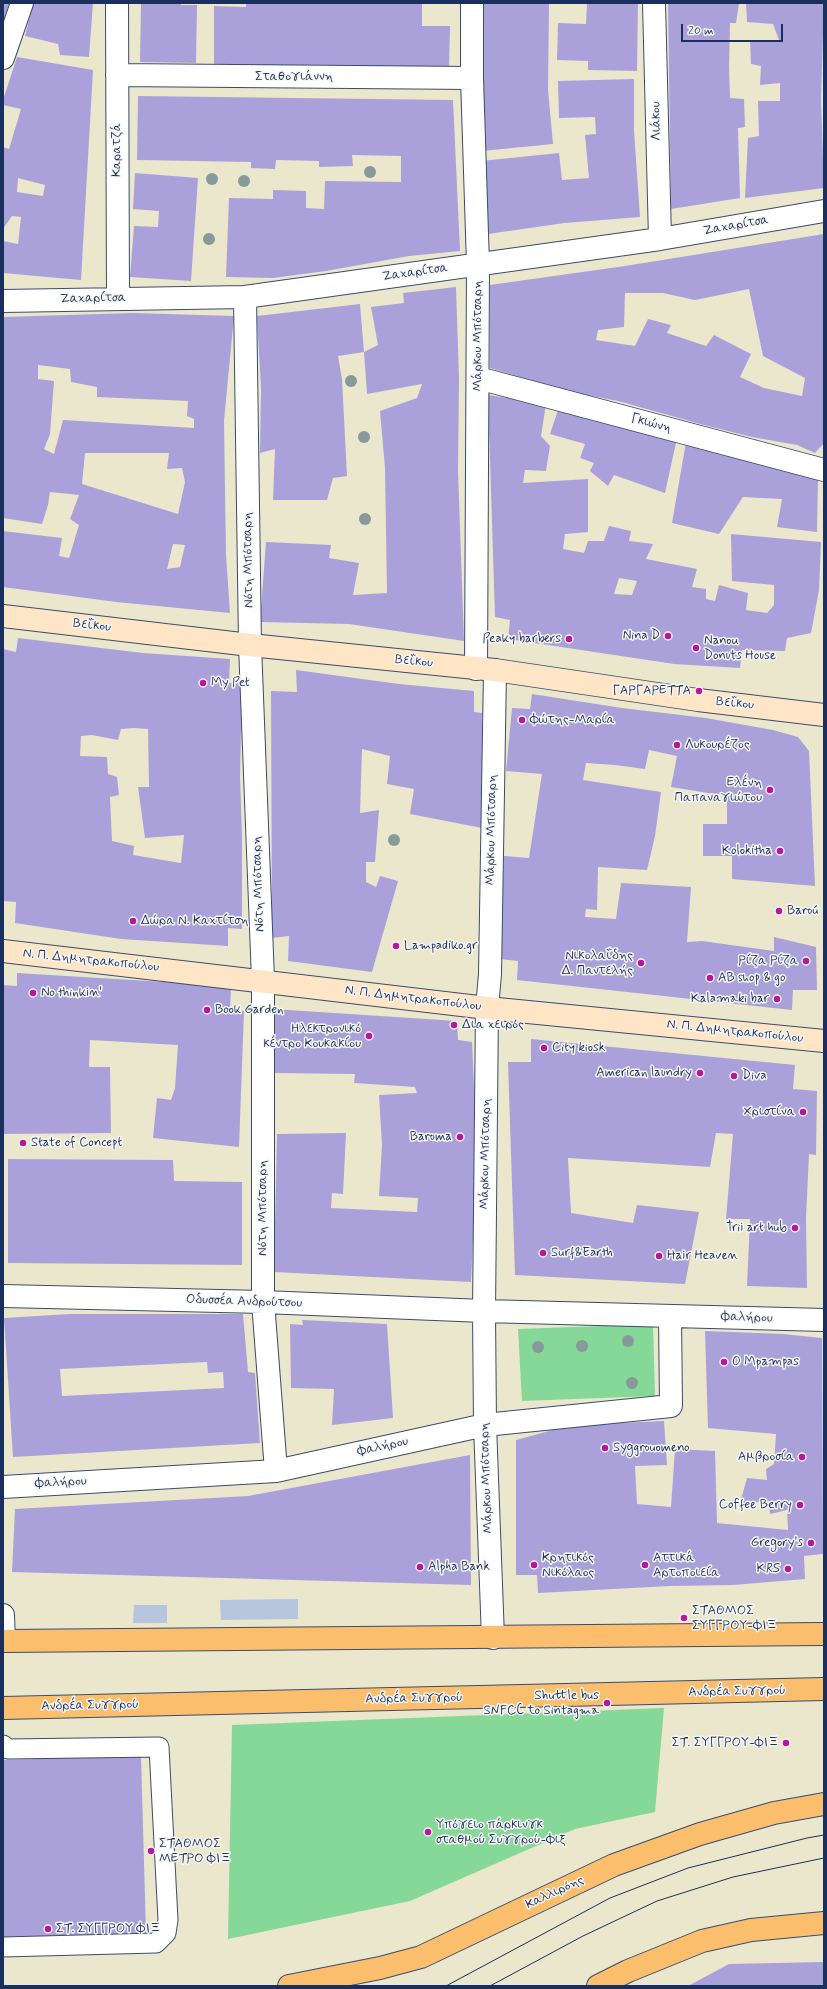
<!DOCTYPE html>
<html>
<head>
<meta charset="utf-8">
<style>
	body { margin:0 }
	#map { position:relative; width:827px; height:1989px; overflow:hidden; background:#ebe7cd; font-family:Mynerve,sans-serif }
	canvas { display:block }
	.frame { position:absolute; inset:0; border:4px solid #1b2f5e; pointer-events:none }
	.scale { position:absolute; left:681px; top:24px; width:102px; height:18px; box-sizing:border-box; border:2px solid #1b2f5e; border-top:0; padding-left:5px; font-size:12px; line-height:14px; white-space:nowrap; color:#1b2f5e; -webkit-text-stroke:3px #f6f6f2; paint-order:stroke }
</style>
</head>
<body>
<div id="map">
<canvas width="827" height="1989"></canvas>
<div class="frame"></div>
<div class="scale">20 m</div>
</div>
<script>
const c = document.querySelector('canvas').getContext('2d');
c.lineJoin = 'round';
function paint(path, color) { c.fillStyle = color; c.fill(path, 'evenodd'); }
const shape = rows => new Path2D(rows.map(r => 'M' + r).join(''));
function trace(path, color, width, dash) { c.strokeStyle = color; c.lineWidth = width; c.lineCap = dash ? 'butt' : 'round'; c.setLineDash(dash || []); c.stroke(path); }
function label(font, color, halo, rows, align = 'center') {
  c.font = font + ' Mynerve,sans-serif'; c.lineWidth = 3; c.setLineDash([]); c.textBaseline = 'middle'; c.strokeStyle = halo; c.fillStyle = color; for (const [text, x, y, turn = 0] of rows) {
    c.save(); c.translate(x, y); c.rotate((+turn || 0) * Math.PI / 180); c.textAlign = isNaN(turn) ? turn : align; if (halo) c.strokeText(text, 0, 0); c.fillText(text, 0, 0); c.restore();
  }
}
const industrial = shape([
	[298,1599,298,1619,221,1620,220,1600],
	[134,1605,167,1605,167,1623,133,1623]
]);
const green = shape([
	[653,1324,655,1396,522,1401,518,1329],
	[664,1708,655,1812,575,1829,410,1901,228,1939,232,1725]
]);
const building = shape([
	[3,3,11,3,3,25],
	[33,3,93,3,89,57,60,55,58,44,25,36],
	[141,3,181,3,181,5,197,5,196,63,140,62],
	[246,3,422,3,422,26,450,26,449,69,214,65,214,6,246,7],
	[483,3,549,3,548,90,553,144,482,151],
	[587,3,638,3,637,71,588,70,588,61,557,60,558,23,586,24],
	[668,3,739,4,736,23,730,23,729,67,730,98,744,99,745,127,738,128,740,198,671,209],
	[746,3,824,3,821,99,824,188,745,198,748,138,759,136,758,101,780,101,780,83,760,85,761,66,751,64,750,40,779,40,773,24,747,22],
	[17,57,93,70,81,280,3,273,3,241,18,244,21,217,12,216,3,229,3,147,9,149,21,109,3,105,3,100],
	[18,178,45,185,43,196,17,192],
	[634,79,634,131,640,217,565,223,488,234,481,161,559,153,562,180,589,178,585,135,596,134,595,117,559,118,558,81],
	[138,96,453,100,460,251,409,256,326,271,273,278,226,277,229,198,273,199,273,190,306,191,306,208,324,209,325,181,401,182,401,156,352,155,353,166,319,167,319,161,276,160,275,169,251,168,251,162,137,160],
	[135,173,198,178,191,281,130,277,134,226,158,227,159,211,133,209],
	[824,234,824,443,815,453,797,445,752,437,704,425,618,401,567,391,490,368,490,285,625,266],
	[749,289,763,356,805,378,802,396,764,388,740,377,751,354,714,335,706,346,667,333,671,325,648,319,635,346,596,340,598,330,624,327,625,293,663,293,695,300],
	[456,287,459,377,458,471,464,641,349,624,260,622,266,542,331,545,329,558,359,563,353,595,387,593,385,468,380,411,417,398,422,384,367,394,364,352,378,345,371,307,404,303,403,293],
	[360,304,364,352,338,356,342,379,347,476,333,478,327,500,273,500,275,449,260,453,261,388,257,316],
	[133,313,234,316,224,421,226,555,230,613,116,602,3,587,3,531,62,538,59,556,69,558,79,525,70,519,79,495,50,492,48,505,42,524,3,518,3,317],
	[38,365,70,369,71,382,97,387,97,397,188,401,187,416,194,419,194,428,63,420,54,454,44,449,50,434,54,381,38,379],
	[85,453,169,453,167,469,182,468,185,482,178,514,82,484],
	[173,544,185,545,180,567,167,569],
	[488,395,546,404,541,436,550,446,546,471,525,470,523,483,588,479,588,532,565,534,563,549,584,553,588,541,604,541,609,526,631,531,629,541,653,544,646,559,697,569,692,587,706,589,706,599,715,601,719,585,748,593,746,610,767,613,774,605,774,585,732,581,731,534,821,542,819,590,811,633,787,638,785,651,742,650,740,668,674,664,508,639,510,620,495,617],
	[619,578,637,581,632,595,614,594],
	[558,410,677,438,665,493,614,475,608,486,590,471,594,463,580,458,585,444,550,434],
	[686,442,818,477,817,532,777,527,782,499,743,497,719,534,672,523],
	[18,638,143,653,230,659,229,683,242,681,240,777,242,836,242,929,228,928,228,946,121,939,15,923,16,902,3,901,3,649,16,652],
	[134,728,148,729,149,787,138,787,145,838,184,835,181,863,133,855,134,846,112,841,110,797,119,795,117,777,108,774,107,757,80,756,81,736,92,735,118,740,121,729],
	[296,670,399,684,474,691,474,712,482,713,482,828,410,814,414,789,387,784,390,756,362,749,360,813,379,810,375,862,366,862,366,882,376,887,380,876,398,881,372,972,288,961,289,936,272,938,271,691,297,692],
	[532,694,622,708,706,718,773,730,798,737,809,751,815,886,732,879,732,856,703,856,703,824,727,824,727,796,671,787,677,756,649,750,645,769,615,765,586,763,583,780,661,792,655,836,647,870,598,867,597,910,586,909,585,917,616,919,621,883,691,887,687,942,702,941,774,951,774,937,816,947,817,990,793,990,792,1010,517,980,518,961,500,959,504,856,529,858,542,774,506,771,512,708,530,709],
	[17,973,231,986,230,1010,244,1011,239,1147,153,1138,157,1098,171,1100,175,1088,178,1045,90,1040,89,1067,110,1067,111,1133,3,1134,3,985,17,986],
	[273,1009,457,1021,458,1040,472,1042,477,1150,471,1282,274,1272,277,1134,346,1133,343,1194,332,1193,331,1208,417,1212,418,1198,379,1196,382,1145,379,1095,417,1093,415,1087,354,1083,355,1074,275,1073],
	[531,1039,795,1065,793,1089,817,1091,816,1155,809,1154,806,1219,807,1288,747,1286,750,1219,726,1219,733,1134,716,1133,710,1167,568,1158,571,1213,633,1223,637,1205,699,1212,685,1284,515,1275,508,1062,531,1062],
	[8,1159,173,1160,174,1181,242,1182,242,1265,8,1263],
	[70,1314,243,1314,248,1372,255,1373,260,1443,13,1457,4,1318],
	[207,1362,208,1373,223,1372,224,1388,62,1396,60,1369],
	[302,1320,387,1324,393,1418,332,1425,334,1389,291,1388,290,1324,303,1325],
	[705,1331,783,1334,822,1338,823,1554,804,1556,805,1579,733,1585,670,1586,538,1593,537,1575,516,1575,516,1440,571,1425,664,1421,667,1465,635,1466,637,1504,671,1507,675,1449,715,1451,717,1523,788,1530,787,1510,770,1514,769,1501,740,1503,747,1478,767,1480,766,1469,774,1464,776,1434,708,1428],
	[470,1455,471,1585,12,1572,15,1509,248,1496],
	[141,1756,146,1933,3,1937,3,1760],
	[824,1962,824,1986,688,1986,729,1964]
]);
const lane = shape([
	[3,1745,8,1749,159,1747,168,1920,166,1933,156,1943,3,1947]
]);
const street = shape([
	[117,3,118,298],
	[472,3,472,78,478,265,476,669],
	[654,3,660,239],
	[3,58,22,3],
	[117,75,472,78],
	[245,297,250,645,263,980,263,1302,276,1471],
	[3,301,245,297,660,239,824,211],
	[478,378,824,470],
	[3,1296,263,1302,484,1311,824,1320],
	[3,1487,276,1471,485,1425,671,1406,670,1316],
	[3,1615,4,1641],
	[493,1638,485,1425,484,1311,487,1008,490,974,495,670]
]);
const secondary = shape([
	[3,616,250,645,495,670,698,700,824,715],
	[3,951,487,1008,824,1041]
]);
const primary = shape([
	[289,1986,380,1968,421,1957,614,1865,700,1834,774,1813,824,1804],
	[598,1986,628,1971,702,1941,751,1930,824,1923]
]);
const highway = shape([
	[3,1641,824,1634],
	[3,1708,824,1689]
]);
const tram = shape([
	[446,1986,610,1898,688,1868,807,1838,824,1835],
	[490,1986,583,1936,657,1901,733,1877,824,1858]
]);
const trees = [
	[370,172],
	[212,179],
	[244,181],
	[209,239],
	[351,381],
	[364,437],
	[365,519],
	[394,840],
	[628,1341],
	[582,1346],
	[538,1347],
	[632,1383]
];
const markers = [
	[668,636,4,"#b5179e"],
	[569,639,4,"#b5179e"],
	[696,648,4,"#b5179e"],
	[203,683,4,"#b5179e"],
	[699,691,4,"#b5179e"],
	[522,720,4,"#b5179e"],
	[677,745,4,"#b5179e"],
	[770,790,4,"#b5179e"],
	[780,851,4,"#b5179e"],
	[779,911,4,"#b5179e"],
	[133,921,4,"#b5179e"],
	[396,946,4,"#b5179e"],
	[806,961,4,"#b5179e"],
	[641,963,4,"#b5179e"],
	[710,978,4,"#b5179e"],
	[33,993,4,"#b5179e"],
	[777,999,4,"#b5179e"],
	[207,1010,4,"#b5179e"],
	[454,1025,4,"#b5179e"],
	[369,1036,4,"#b5179e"],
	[544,1048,4,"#b5179e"],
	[700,1073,4,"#b5179e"],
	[734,1076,4,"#b5179e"],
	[803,1112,4,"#b5179e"],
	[460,1137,4,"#b5179e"],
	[23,1143,4,"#b5179e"],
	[795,1228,4,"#b5179e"],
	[543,1253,4,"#b5179e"],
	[659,1256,4,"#b5179e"],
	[724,1362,4,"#b5179e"],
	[605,1448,4,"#b5179e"],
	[802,1457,4,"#b5179e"],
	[800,1505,4,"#b5179e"],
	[811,1543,4,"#b5179e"],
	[534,1565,4,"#b5179e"],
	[645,1565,4,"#b5179e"],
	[420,1567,4,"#b5179e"],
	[788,1569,4,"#b5179e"],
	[684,1618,4,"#b5179e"],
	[607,1703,4,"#b5179e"],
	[786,1743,4,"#b5179e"],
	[428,1832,4,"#b5179e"],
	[151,1851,4,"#b5179e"],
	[48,1929,4,"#b5179e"]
];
const streetNames = [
	["Σταθογιάννη",294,77],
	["Λιάκου",657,121,-91],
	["Καρατζά",117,150,-90],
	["Ζαχαρίτσα",736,226,-10],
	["Ζαχαρίτσα",415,273,-8],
	["Ζαχαρίτσα",93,299,-1],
	["Μάρκου Μπότσαρη",478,336,-90],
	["Γκιώνη",651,424,15],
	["Νότη Μπότσαρη",249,560,-91],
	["Βεΐκου",92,626,7],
	["Βεΐκου",414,662,6],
	["Βεΐκου",735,704,6],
	["Μάρκου Μπότσαρη",492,830,-89],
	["Νότη Μπότσαρη",259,884,-92],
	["Ν. Π. Δημητρακοπούλου",91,961,6],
	["Ν. Π. Δημητρακοπούλου",413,999,7],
	["Ν. Π. Δημητρακοπούλου",735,1032,6],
	["Μάρκου Μπότσαρη",486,1154,-89],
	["Νότη Μπότσαρη",263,1208,-90],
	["Οδυσσέα Ανδρούτσου",244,1302,2],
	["Φαλήρου",747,1318,2],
	["Φαλήρου",383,1447,-12],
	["Μάρκου Μπότσαρη",487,1478,-92],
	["Φαλήρου",61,1483,-3],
	["Ανδρέα Συγγρού",737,1692,-1],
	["Ανδρέα Συγγρού",414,1699,-1],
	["Ανδρέα Συγγρού",90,1706,-1],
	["Καλλιρόης",555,1893,-25]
];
const poiNames = [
	["Nina D",660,636,"right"],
	["Peaky barbers",561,639,"right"],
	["Nanou",704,641],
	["Donuts House",704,656],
	["My Pet",211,683],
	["ΓΑΡΓΑΡΕΤΤΑ",691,691,"right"],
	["Φώτης-Μαρία",530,720],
	["Λυκουρέζος",685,745],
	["Ελένη",762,783,"right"],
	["Παπαναγιώτου",762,798,"right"],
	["Kolokitha",772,851,"right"],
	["Baroú",787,911],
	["Δώρα Ν. Καχτίτση",141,921],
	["Lampadiko.gr",404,946],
	["Νικολαΐδης",633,956,"right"],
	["Δ. Παντελής",633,971,"right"],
	["Ρίζα Ρίζα",798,961,"right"],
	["AB shop & go",718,978],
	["No thinkin'",41,993],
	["Kalamaki bar",769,999,"right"],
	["Book Garden",215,1010],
	["Δια χειρός",462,1025],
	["Ηλεκτρονικό",361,1029,"right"],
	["κέντρο Κουκακίου",361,1044,"right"],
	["City kiosk",552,1048],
	["American laundry",692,1073,"right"],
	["Diva",742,1076],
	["Χριστίνα",795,1112,"right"],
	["Baroma",452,1137,"right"],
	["State of Concept",31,1143],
	["Trii art hub",787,1228,"right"],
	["Surf&Earth",551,1253],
	["Hair Heaven",667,1256],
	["O Mpampas",732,1362],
	["Syggrouomeno",613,1448],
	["Αμβροσία",794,1457,"right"],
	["Coffee Berry",792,1505,"right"],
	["Gregory's",803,1543,"right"],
	["Κρητικός",542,1558],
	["Νικόλαος",542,1573],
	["Αττικά",653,1558],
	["Αρτοποιεία",653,1573],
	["Alpha Bank",428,1567],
	["KRS",780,1569,"right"],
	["ΣΤΑΘΜΟΣ",692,1611],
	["ΣΥΓΓΡΟΥ-ΦΙΞ",692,1626],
	["Shuttle bus",599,1696,"right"],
	["SNFCC to Sintagma",599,1711,"right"],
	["ΣΤ. ΣΥΓΓΡΟΥ-ΦΙΞ",778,1743,"right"],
	["Υπόγειο πάρκινγκ",436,1825],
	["σταθμού Συγγρού-Φιξ",436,1840],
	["ΣΤΑΘΜΟΣ",159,1844],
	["ΜΕΤΡΟ ΦΙΞ",159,1859],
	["ΣΤ. ΣΥΓΓΡΟΥ ΦΙΞ",56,1929]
];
paint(industrial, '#b7c5de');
paint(green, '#86d899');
paint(building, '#aaa1db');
trace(lane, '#3a4b6f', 21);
trace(street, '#3a4b6f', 24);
trace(secondary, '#3a4b6f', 24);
trace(primary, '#3a4b6f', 24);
trace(highway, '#3a4b6f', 24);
trace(lane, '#fff', 19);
trace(street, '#fff', 22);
trace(secondary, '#fde5c5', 22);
trace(primary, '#fabe6d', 22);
trace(highway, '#fabe6d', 22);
trace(tram, '#1b2f5e', 1);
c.fillStyle = '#879998';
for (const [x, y] of trees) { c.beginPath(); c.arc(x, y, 6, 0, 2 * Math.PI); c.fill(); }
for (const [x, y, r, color] of markers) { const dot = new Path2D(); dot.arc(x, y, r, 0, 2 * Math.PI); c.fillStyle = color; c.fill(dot); trace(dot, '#f6f6f2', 1.5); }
label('13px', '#1b2f5e', '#f6f6f2', streetNames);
label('13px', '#1b2f5e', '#f6f6f2', poiNames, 'left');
</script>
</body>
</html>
